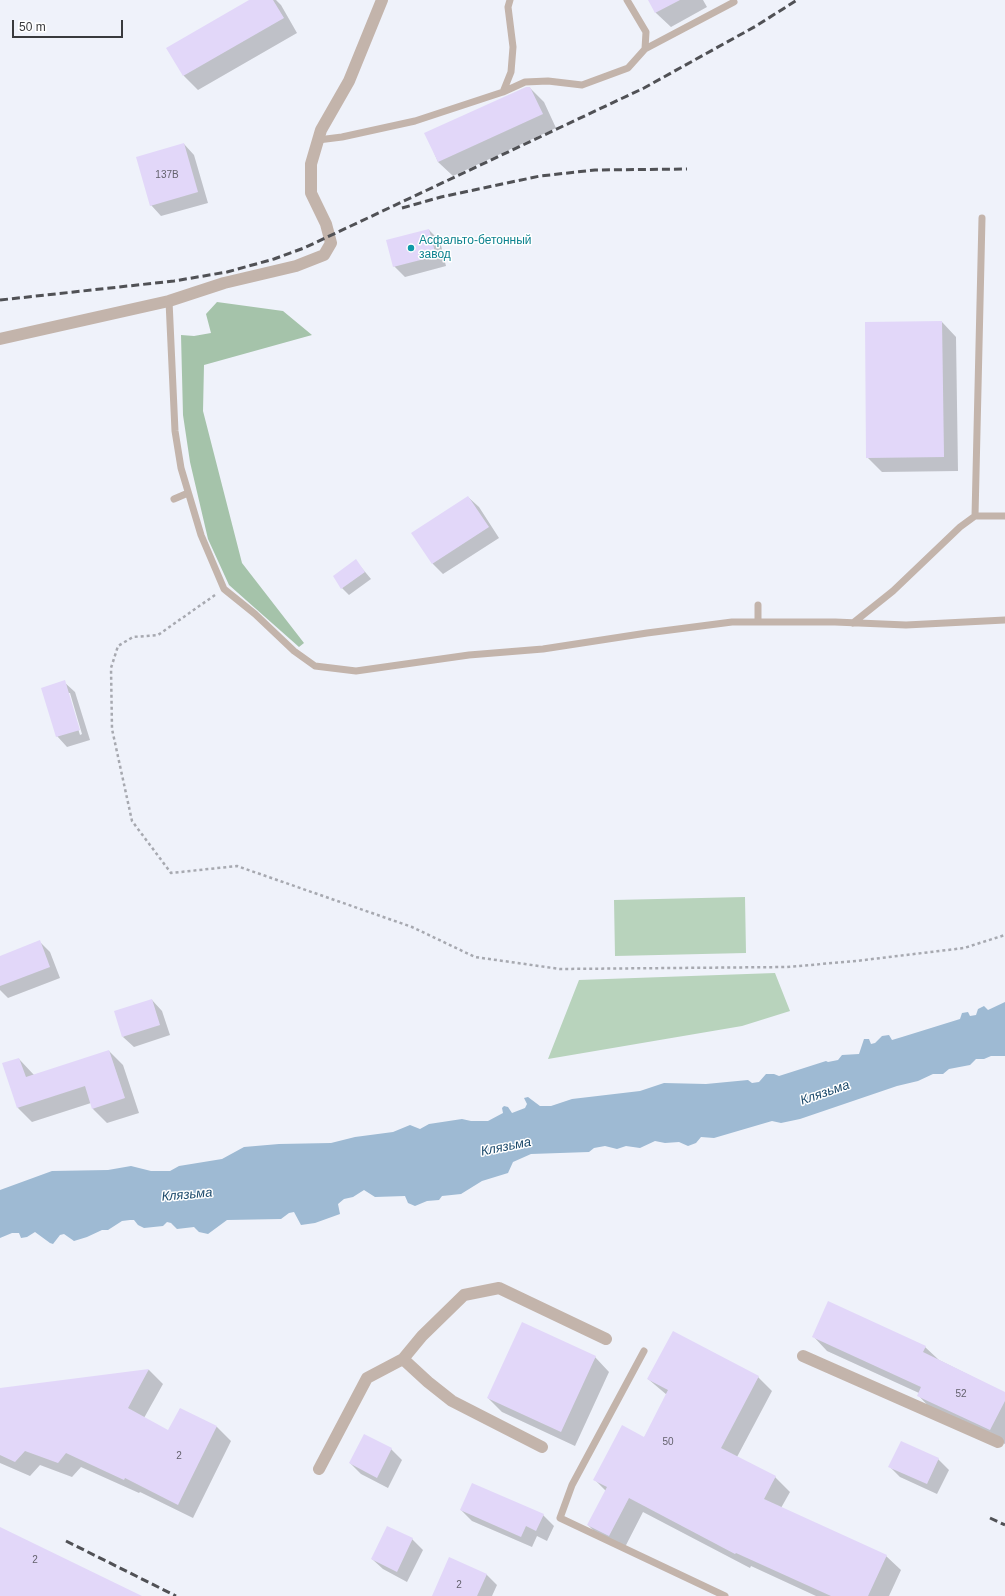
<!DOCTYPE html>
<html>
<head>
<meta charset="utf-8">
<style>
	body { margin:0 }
	#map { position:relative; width:1005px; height:1596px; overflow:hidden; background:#eff2fa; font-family:Helvetica,sans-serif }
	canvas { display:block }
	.scale { position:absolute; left:12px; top:20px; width:111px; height:18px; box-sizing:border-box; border:2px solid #393a3d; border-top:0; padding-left:5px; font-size:12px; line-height:14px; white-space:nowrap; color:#393a3d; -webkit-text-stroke:3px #fff; paint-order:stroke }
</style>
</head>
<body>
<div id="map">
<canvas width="1005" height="1596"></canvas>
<div class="scale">50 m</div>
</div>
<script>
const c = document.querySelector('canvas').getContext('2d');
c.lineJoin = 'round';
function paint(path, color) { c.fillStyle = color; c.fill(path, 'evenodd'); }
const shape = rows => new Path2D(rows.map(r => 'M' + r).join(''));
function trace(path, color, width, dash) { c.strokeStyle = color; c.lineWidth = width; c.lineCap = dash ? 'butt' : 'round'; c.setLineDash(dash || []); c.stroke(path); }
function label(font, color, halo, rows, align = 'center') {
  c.font = font + ' Helvetica,sans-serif'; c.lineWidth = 3; c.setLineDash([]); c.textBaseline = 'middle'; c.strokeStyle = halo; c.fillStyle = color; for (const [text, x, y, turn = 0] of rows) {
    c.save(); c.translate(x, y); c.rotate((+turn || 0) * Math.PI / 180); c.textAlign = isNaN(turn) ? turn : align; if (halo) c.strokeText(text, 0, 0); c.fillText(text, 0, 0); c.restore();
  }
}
const green = shape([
	[745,897,746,953,615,956,614,900],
	[775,973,790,1011,742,1026,548,1059,579,980]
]);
const forest = shape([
	[217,302,283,311,312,335,204,365,203,411,242,563,304,643,299,647,229,585,208,539,190,462,183,415,181,335,194,336,211,333,206,314]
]);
const water = shape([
	[1005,1002,1005,1056,991,1056,984,1059,976,1059,970,1065,949,1069,943,1074,933,1074,918,1081,897,1086,800,1119,781,1123,772,1121,714,1138,701,1137,696,1143,688,1146,679,1142,665,1143,655,1141,640,1148,626,1146,617,1149,605,1146,594,1148,589,1152,531,1154,513,1162,508,1173,482,1181,461,1194,442,1196,439,1200,427,1201,415,1206,408,1203,405,1196,375,1197,364,1190,353,1197,344,1199,338,1204,340,1214,315,1223,301,1225,294,1212,289,1213,281,1219,227,1220,208,1234,199,1232,194,1227,177,1229,171,1223,167,1222,163,1226,144,1228,138,1225,134,1220,130,1220,122,1221,108,1230,102,1230,87,1237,74,1241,64,1234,60,1235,53,1244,50,1243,35,1232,27,1237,21,1238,19,1233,12,1233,0,1238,0,1190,52,1171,108,1170,131,1166,151,1171,170,1171,179,1166,222,1159,244,1147,279,1144,331,1143,355,1137,393,1132,410,1125,420,1129,429,1124,462,1119,471,1121,488,1121,503,1113,502,1108,504,1106,508,1107,512,1113,525,1108,527,1104,524,1098,528,1097,540,1106,551,1106,572,1099,640,1091,664,1083,706,1084,748,1080,752,1083,759,1082,766,1074,774,1074,779,1076,826,1061,828,1062,838,1060,842,1055,859,1054,864,1039,869,1039,871,1044,875,1043,882,1036,889,1035,892,1040,902,1037,960,1019,962,1013,968,1012,970,1016,976,1015,978,1009,984,1006,988,1010]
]);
const shadow = shape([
	[251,0,276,0,281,5,297,33,198,90,184,76,168,48],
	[649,0,703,0,707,7,671,27,656,13],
	[530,88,544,102,556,128,453,176,438,162,426,134],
	[184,144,194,155,208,203,161,216,151,205],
	[429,230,440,241,446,266,405,277,394,266],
	[942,322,956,337,958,471,882,472,867,457],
	[468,497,479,507,499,538,443,574,433,564,413,533],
	[356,561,371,579,349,595,342,588],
	[64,682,75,692,90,740,67,747,57,736],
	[67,693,70,693,82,734,80,735],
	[39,941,50,952,60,978,8,998,0,990,0,957],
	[152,1000,162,1011,170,1035,134,1047,123,1037],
	[109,1051,123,1065,139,1113,107,1123,93,1109,91,1103,32,1122,18,1108,19,1059,34,1075],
	[813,1336,925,1347,939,1360,1005,1393,1005,1444,932,1410,918,1395,919,1393,827,1351],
	[595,1357,609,1372,575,1446,502,1412,488,1398],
	[149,1370,163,1384,144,1418,169,1432,180,1409,217,1427,231,1441,193,1518,140,1492,139,1493,81,1467,72,1477,40,1465,30,1476,0,1463,0,1389],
	[758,1377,772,1391,737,1457,775,1477,790,1492,781,1508,886,1556,901,1570,889,1596,816,1596,751,1566,750,1568,643,1512,624,1549,602,1539,588,1525,606,1491,594,1479,644,1438,667,1395,648,1379],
	[391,1449,402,1460,388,1488,361,1474,350,1463],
	[938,1459,949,1470,937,1494,900,1477,890,1467],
	[461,1510,543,1515,554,1526,547,1541,537,1536,532,1547,472,1521],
	[412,1539,423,1550,407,1582,383,1569,372,1559],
	[486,1574,497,1585,492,1596,434,1596]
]);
const building = shape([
	[249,0,273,0,284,18,183,76,166,48],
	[648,0,680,0,655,13],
	[526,87,530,87,543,114,438,162,424,133],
	[184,143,198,192,150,206,136,157],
	[429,229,436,256,393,267,386,240],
	[942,321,944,457,866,458,865,322],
	[468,496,489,527,432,564,411,533],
	[356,559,365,572,341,589,333,576],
	[65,680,80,730,56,737,41,688],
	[40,940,50,967,0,986,0,956],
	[152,999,160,1025,122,1037,114,1011],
	[109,1050,125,1098,92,1109,85,1086,17,1108,2,1063,19,1058,26,1077],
	[828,1301,926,1346,923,1352,1005,1392,1005,1401,990,1430,917,1396,921,1387,812,1337],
	[522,1322,596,1356,561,1432,487,1398],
	[673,1331,759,1376,721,1448,776,1476,764,1499,887,1555,868,1596,831,1596,736,1553,735,1554,629,1498,609,1536,587,1525,607,1487,593,1480,622,1425,644,1437,668,1390,647,1379],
	[149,1369,128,1408,168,1430,180,1408,217,1426,178,1505,125,1478,124,1480,66,1453,58,1463,25,1451,15,1462,0,1455,0,1388],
	[364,1434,392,1448,377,1478,349,1463],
	[901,1441,939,1458,927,1484,888,1467],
	[472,1483,544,1514,536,1531,526,1526,521,1537,460,1510],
	[387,1526,413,1538,397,1572,371,1559],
	[0,1527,142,1596,0,1596],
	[449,1557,487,1574,477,1596,432,1596]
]);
const path = shape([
	[215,595,158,635,133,637,118,646,111,668,112,729,132,821,171,873,237,866,412,927,475,957,560,969,787,967,856,961,964,948,1005,935]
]);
const service = shape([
	[645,49,734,2],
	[503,92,525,82,548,81,582,85,628,68,645,49,646,32,627,0],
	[318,140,342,137,415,121,503,92,511,72,513,47,508,7,510,0],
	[169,301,175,431,181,468,201,535,224,589,255,614,294,651,315,666,356,671,469,655,543,649,647,633,732,622,835,622,906,625,1005,620],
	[174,499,188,493],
	[975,516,982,218],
	[758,622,758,605],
	[853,623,893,591,960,527,975,516,1005,516],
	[644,1351,572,1485,560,1518,725,1596]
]);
const minor = shape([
	[0,339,169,301,224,283,296,266,324,255,331,243,326,224,311,193,311,164,321,130,349,81,382,0],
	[803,1356,998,1442],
	[403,1359,428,1382,452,1401,542,1447],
	[319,1469,367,1378,403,1359,422,1336,464,1295,499,1288,606,1339]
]);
const rail = shape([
	[402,208,441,197,540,176,595,170,687,169],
	[0,300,174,281,227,272,274,259,304,248,644,88,756,26,797,0],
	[990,1518,1005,1525],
	[66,1541,176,1596]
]);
const markers = [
	[411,248,4,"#0f9aa8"]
];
const numberNames = [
	["137В",167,175],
	["52",961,1394],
	["50",668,1442],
	["2",179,1456],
	["2",35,1560],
	["2",459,1585]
];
const cultureNames = [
	["Асфальто-бетонный",419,241],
	["завод",419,255]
];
const waterNames = [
	["Клязьма",825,1093,-19],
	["Клязьма",506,1147,-11],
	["Клязьма",187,1195,-5]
];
paint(green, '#b8d3bc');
paint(forest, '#a5c3aa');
paint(water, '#9ebad3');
paint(shadow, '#0003');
paint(building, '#e2d7f9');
trace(path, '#a7a9b0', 2.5, [3, 3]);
trace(service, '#c3b4ab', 7);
trace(minor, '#c3b4ab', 12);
trace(rail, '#505155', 3, [8, 4]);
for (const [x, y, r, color] of markers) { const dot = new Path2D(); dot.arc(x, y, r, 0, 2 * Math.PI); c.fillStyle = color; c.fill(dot); trace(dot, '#fff', 1.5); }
label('10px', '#63616c', null, numberNames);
label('12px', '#0d838f', '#fff', cultureNames, 'left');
label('italic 13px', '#1b496b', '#fff', waterNames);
</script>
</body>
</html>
